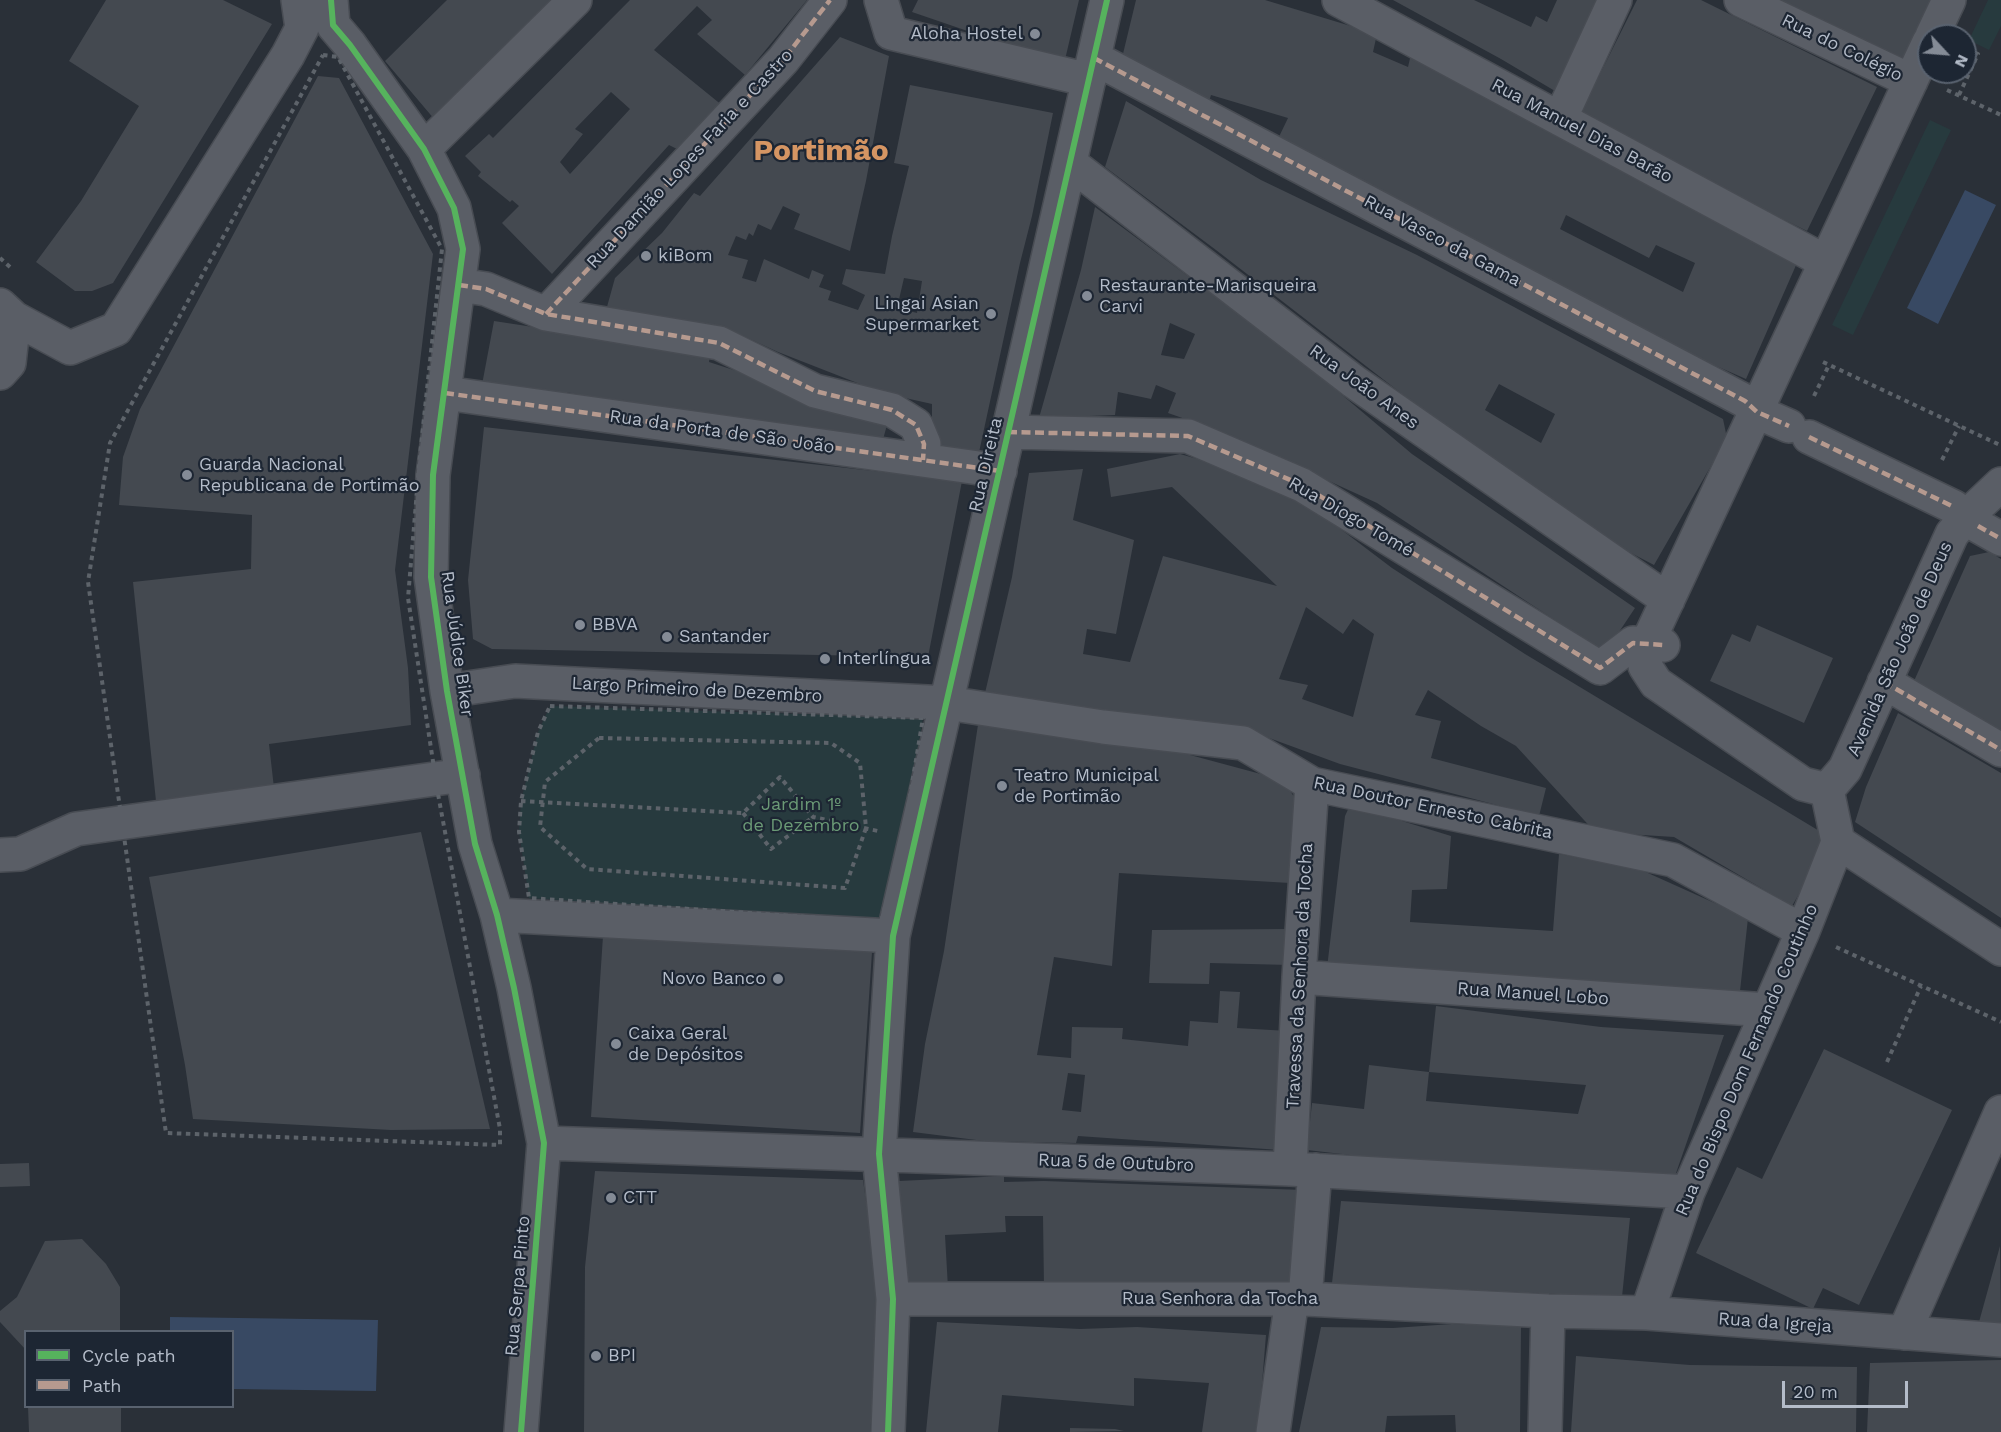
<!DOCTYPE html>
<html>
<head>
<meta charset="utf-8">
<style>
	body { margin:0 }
	#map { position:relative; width:2001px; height:1432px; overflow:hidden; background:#2a3038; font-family:"Work Sans",sans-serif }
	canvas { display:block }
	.legend { position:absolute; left:24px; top:1330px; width:210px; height:78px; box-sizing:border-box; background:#1d2633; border:2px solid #59626f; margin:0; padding:8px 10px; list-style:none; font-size:18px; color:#b4bcc9 }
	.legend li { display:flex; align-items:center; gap:12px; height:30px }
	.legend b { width:30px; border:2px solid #59626f }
	.north { position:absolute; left:1917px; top:24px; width:60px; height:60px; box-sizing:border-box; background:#1d2633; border:2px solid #59626f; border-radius:50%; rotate:116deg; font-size:16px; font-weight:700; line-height:24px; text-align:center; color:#b4bcc9 }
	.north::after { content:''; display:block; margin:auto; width:21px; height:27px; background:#848b96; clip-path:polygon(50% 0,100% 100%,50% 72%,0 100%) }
	.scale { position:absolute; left:1782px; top:1381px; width:126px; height:27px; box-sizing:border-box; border:3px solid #b4bcc9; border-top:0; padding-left:8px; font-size:18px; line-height:21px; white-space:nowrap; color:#b4bcc9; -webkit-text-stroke:4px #1d2633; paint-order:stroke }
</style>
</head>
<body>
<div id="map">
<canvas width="2001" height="1432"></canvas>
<ul class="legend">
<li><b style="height:8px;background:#56b35d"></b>Cycle path</li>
<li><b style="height:8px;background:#b69a8f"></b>Path</li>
</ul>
<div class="north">N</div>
<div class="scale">20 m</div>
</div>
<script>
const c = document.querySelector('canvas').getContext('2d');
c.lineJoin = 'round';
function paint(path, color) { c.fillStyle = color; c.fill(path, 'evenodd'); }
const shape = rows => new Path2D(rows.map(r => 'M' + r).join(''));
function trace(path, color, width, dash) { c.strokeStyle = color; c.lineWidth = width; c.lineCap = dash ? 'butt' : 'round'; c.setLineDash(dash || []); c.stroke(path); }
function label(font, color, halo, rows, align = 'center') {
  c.font = font + ' "Work Sans",sans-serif'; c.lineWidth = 4.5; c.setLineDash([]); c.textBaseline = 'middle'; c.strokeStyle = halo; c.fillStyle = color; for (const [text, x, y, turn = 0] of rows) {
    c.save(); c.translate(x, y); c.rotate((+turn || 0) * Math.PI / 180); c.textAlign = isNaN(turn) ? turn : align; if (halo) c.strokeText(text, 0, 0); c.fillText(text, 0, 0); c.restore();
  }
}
const green = shape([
	[1988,0,2001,0,2001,26,1989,50,1969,40],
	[1930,120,1951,130,1853,335,1832,325],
	[550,706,923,718,903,838,881,922,529,898,519,832,521,801,538,732]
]);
const water = shape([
	[1965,190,1996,205,1938,324,1907,308],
	[170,1317,378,1320,376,1391,233,1389,232,1332,170,1331]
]);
const building = shape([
	[106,0,223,0,272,24,113,283,92,291,75,291,36,262,81,201,139,106,69,61],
	[447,0,556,0,435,120,385,61],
	[630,0,807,0,745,75,697,34,712,20,697,6,654,50,723,106,679,150,669,145,552,274,502,223,519,206,512,200,510,202,478,176,481,172,465,156,489,134,493,138],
	[611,92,630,109,570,174,560,162,583,134,575,129],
	[918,0,1079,0,1064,64,912,12],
	[1136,0,1265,0,1377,34,1373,52,1408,67,1411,54,1797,263,1746,379,1659,341,1276,143,1288,118,1211,95,1207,108,1121,62],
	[1566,215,1649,258,1656,245,1695,263,1683,292,1560,229],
	[1393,0,1474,0,1531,27,1536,16,1547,22,1557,0,1606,0,1560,94,1501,59],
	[1637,0,1701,0,1877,87,1807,231,1578,118],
	[1765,0,1938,0,1903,67],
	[840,37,889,56,866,181,850,251,794,229,800,214,783,206,771,230,758,224,753,236,749,233,746,240,736,236,728,255,748,260,742,278,756,282,764,259,809,279,812,270,824,275,819,287,831,291,828,300,858,310,865,295,842,284,846,269,885,274,892,236,909,166,894,163,910,85,1053,113,1032,216,1020,263,978,457,932,451,932,404,883,393,778,352,737,333,716,328,605,314,615,278,662,233,694,193,700,196],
	[904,278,922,281,917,313,897,308],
	[318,76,339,78,433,254,395,570,408,668,411,725,269,744,274,788,156,801,133,582,251,569,252,515,119,505,123,457,140,409],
	[1126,101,1261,180,1417,255,1723,419,1727,438,1654,565,1581,527,1468,445,1216,250,1105,167],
	[1499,384,1555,414,1541,443,1485,410],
	[1095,207,1302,361,1412,454,1635,608,1605,653,1377,503,1217,430,1168,413,1176,393,1156,385,1151,399,1118,392,1115,415,1039,418,1081,270],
	[1170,323,1195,334,1184,359,1161,355],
	[494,321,710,354,709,362,783,386,887,425,882,443,641,406,566,392,565,400,481,390],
	[484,427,962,481,928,657,492,649,473,639,468,580],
	[1180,454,1251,474,1326,518,1392,568,1525,654,1831,838,1792,906,1674,837,1595,832,1516,746,1481,726,1428,690,1415,715,1441,721,1431,758,1546,788,1539,816,1340,764,1250,731,1071,710,985,693,1012,577,1029,473,1083,469,1073,520,1134,540,1116,634,1087,629,1083,654,1130,662,1163,556,1277,586,1172,487,1111,497,1107,469],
	[1306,607,1343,634,1353,619,1374,634,1353,717,1302,699,1308,685,1279,679],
	[1989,552,2001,559,2001,731,1914,681,1970,556],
	[1757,625,1833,658,1804,723,1710,681,1732,634,1750,642],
	[1898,713,2001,773,2001,918,1855,822,1866,787],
	[979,718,1127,738,1283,780,1298,803,1290,883,1119,873,1112,966,1054,957,1037,1055,1071,1058,1072,1027,1123,1028,1122,1039,1188,1046,1190,1021,1218,1023,1220,991,1240,992,1237,1028,1288,1031,1280,1150,1078,1136,1076,1143,984,1141,913,1132,925,1044,944,951],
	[1068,1073,1085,1075,1081,1112,1062,1110],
	[1350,805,1451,836,1447,889,1412,890,1410,922,1553,931,1559,854,1639,869,1748,918,1740,991,1632,988,1327,968,1345,816],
	[421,832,490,1129,391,1130,193,1119,185,1065,149,877],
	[1290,929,1290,965,1210,963,1209,984,1149,983,1152,930],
	[603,936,872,952,860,1133,591,1117],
	[1436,1006,1601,1027,1724,1035,1675,1176,1420,1163,1307,1150,1312,1103,1364,1109,1369,1065,1429,1072,1426,1101,1578,1114,1586,1085,1429,1072],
	[1824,1049,1952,1110,1859,1305,1823,1288,1813,1309,1696,1253,1737,1167,1762,1179],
	[29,1163,30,1186,0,1187,0,1164],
	[595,1171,863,1180,882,1314,870,1432,584,1432,585,1267],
	[1004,1176,1004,1182,1044,1181,1304,1190,1300,1291,1044,1288,1043,1216,1005,1216,1006,1232,945,1235,948,1288,904,1289,899,1181],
	[1341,1201,1630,1218,1622,1297,1332,1283],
	[82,1239,106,1264,120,1287,120,1332,26,1332,26,1350,0,1322,0,1311,17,1297,45,1241],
	[2000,1246,2001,1325,1979,1322],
	[937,1322,1080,1329,1137,1327,1266,1335,1258,1432,1202,1432,1209,1383,1134,1378,1134,1406,1002,1395,998,1432,926,1432],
	[1452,1324,1521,1326,1520,1432,1456,1432,1455,1415,1387,1416,1385,1432,1299,1432,1321,1327,1393,1328],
	[1576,1356,1690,1365,1857,1367,1856,1432,1571,1432],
	[2001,1360,2001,1432,1867,1432,1870,1363],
	[28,1407,121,1407,121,1432,29,1432],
	[1070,1428,1115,1429,1124,1431,1070,1432]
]);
const path = shape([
	[323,55,338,57,442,249,420,455,408,598,438,794,500,1129,500,1145,166,1133,88,582,110,443,323,55],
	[1947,90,2001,115],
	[1959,95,1978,54,1968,50],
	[0,258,11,268],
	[1823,362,2000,445],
	[1814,396,1829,365],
	[1942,460,1959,426],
	[550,706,923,718,903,838,881,922,529,898,519,832,521,801,538,732,550,706],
	[599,738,831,743,860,763,866,828,845,888,587,869,540,827,545,782,599,738],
	[521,801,743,813,780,777,813,817,878,831],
	[743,813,771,849,813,817],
	[1836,947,2001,1022],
	[1887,1062,1921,986]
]);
const minor = shape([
	[331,0,333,25,350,45,424,149,454,208,463,249,433,475,431,577,447,691,475,844,497,915,514,988,544,1143,521,1432],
	[881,0,891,33,1089,80],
	[1339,0,1826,262],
	[1741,0,1911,81],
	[1932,36,1949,0],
	[1094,58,1745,401,1757,412,1789,426],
	[1560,119,1615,0],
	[424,149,575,0],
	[1070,163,1353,381,1668,600],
	[459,285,486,289,546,314,719,343,815,391,892,410,916,425,924,444,923,460],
	[0,305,14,318,70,348,116,329,288,55,302,28,298,0],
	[546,314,783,60,830,0],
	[0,373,9,363,14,318],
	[445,393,1000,471],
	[1008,432,1188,436,1302,485,1600,668,1633,643,1663,645],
	[1809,437,1954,507],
	[1978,526,2001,539],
	[1884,682,2001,750],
	[447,691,515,681,947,703,1103,727,1243,743,1312,784,1673,860,1803,931],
	[1827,790,1803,784,1656,683,1645,666,1647,644,1929,42],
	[1827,790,1845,769,1952,534,1966,517,2001,484],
	[1827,790,1838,842,2001,949],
	[0,855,20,854,76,829,463,775],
	[497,915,893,936],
	[1299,977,1767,1010],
	[544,1143,1290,1169,1688,1192],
	[1290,1169,1299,977,1312,784],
	[893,1299,1305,1299,1548,1311,1647,1313,2001,1340],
	[1305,1299,1315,1170],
	[1647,1313,1688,1192,1803,931,1838,842],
	[1904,1333,2001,1112],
	[888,1432,893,1299,879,1154,893,936,1107,0],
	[1273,1432,1292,1299],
	[1545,1432,1548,1311]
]);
const quiet = shape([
	[1094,58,1745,401,1757,412,1789,426],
	[459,285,486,289,546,314,719,343,815,391,892,410,916,425,924,444,923,460],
	[546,314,783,60,830,0],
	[445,393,1000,471],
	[1008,432,1188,436,1302,485,1600,668,1633,643,1663,645],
	[1809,437,1954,507],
	[1978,526,2001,539],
	[1884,682,2001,750]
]);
const cycleway = shape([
	[331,0,333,25,350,45,424,149,454,208,463,249,433,475,431,577,447,691,475,844,497,915,514,988,544,1143,521,1432],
	[888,1432,893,1299,879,1154,893,936,1107,0]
]);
const markers = [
	[1035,34,6,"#848b96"],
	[646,256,6,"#848b96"],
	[1087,296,6,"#848b96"],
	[991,314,6,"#848b96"],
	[187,475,6,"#848b96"],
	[580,625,6,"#848b96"],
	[667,637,6,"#848b96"],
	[825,659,6,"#848b96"],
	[1002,786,6,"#848b96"],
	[778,979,6,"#848b96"],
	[616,1044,6,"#848b96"],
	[611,1198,6,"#848b96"],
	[596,1356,6,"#848b96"]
];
const poiNames = [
	["Aloha Hostel",1023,34,"right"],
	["kiBom",658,256],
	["Restaurante-Marisqueira",1099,286],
	["Carvi",1099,307],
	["Lingai Asian",979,304,"right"],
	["Supermarket",979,325,"right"],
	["Guarda Nacional",199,465],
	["Republicana de Portimão",199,486],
	["BBVA",592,625],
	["Santander",679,637],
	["Interlíngua",837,659],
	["Teatro Municipal",1014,776],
	["de Portimão",1014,797],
	["Novo Banco",766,979,"right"],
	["Caixa Geral",628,1034],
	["de Depósitos",628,1055],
	["CTT",623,1198],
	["BPI",608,1356]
];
const streetNames = [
	["Rua do Colégio",1842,48,26],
	["Rua Manuel Dias Barão",1582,131,28],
	["Rua Damião Lopes Faria e Castro",690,159,-47],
	["Rua Vasco da Gama",1442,241,28],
	["Rua João Anes",1364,387,36],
	["Rua da Porta de São João",722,432,8],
	["Rua Direita",986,465,-77],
	["Rua Diogo Tomé",1351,517,30],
	["Rua Júdice Biker",457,644,82],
	["Avenida São João de Deus",1900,649,-66],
	["Largo Primeiro de Dezembro",697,690,3],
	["Rua Doutor Ernesto Cabrita",1433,808,12],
	["Travessa da Senhora da Tocha",1300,976,-87],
	["Rua Manuel Lobo",1533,994,4],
	["Rua do Bispo Dom Fernando Coutinho",1747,1060,-67],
	["Rua 5 de Outubro",1116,1163,2],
	["Rua Serpa Pinto",518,1286,-85],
	["Rua Senhora da Tocha",1220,1299],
	["Rua da Igreja",1775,1323,4]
];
const parkNames = [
	["Jardim 1º",801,805],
	["de Dezembro",801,826]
];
const townNames = [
	["Portimão",821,151]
];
paint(green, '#273a3e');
paint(water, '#384963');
paint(building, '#444950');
trace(minor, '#484c53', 36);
trace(path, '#5d636a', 4, [4.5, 4.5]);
trace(minor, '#5a5e66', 33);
trace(quiet, '#b69a8f', 4.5, [9, 4.5]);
trace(cycleway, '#56b35d', 6);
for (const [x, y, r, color] of markers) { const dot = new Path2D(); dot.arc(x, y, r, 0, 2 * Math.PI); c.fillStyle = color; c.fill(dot); trace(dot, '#1d2633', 2); }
label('18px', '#b4bcc9', '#1d2633', poiNames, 'left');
label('18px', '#b4bcc9', '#1d2633', streetNames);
label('18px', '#6b9a76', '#1d2633', parkNames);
label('bold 30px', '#d59563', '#1d2633', townNames);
</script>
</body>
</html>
